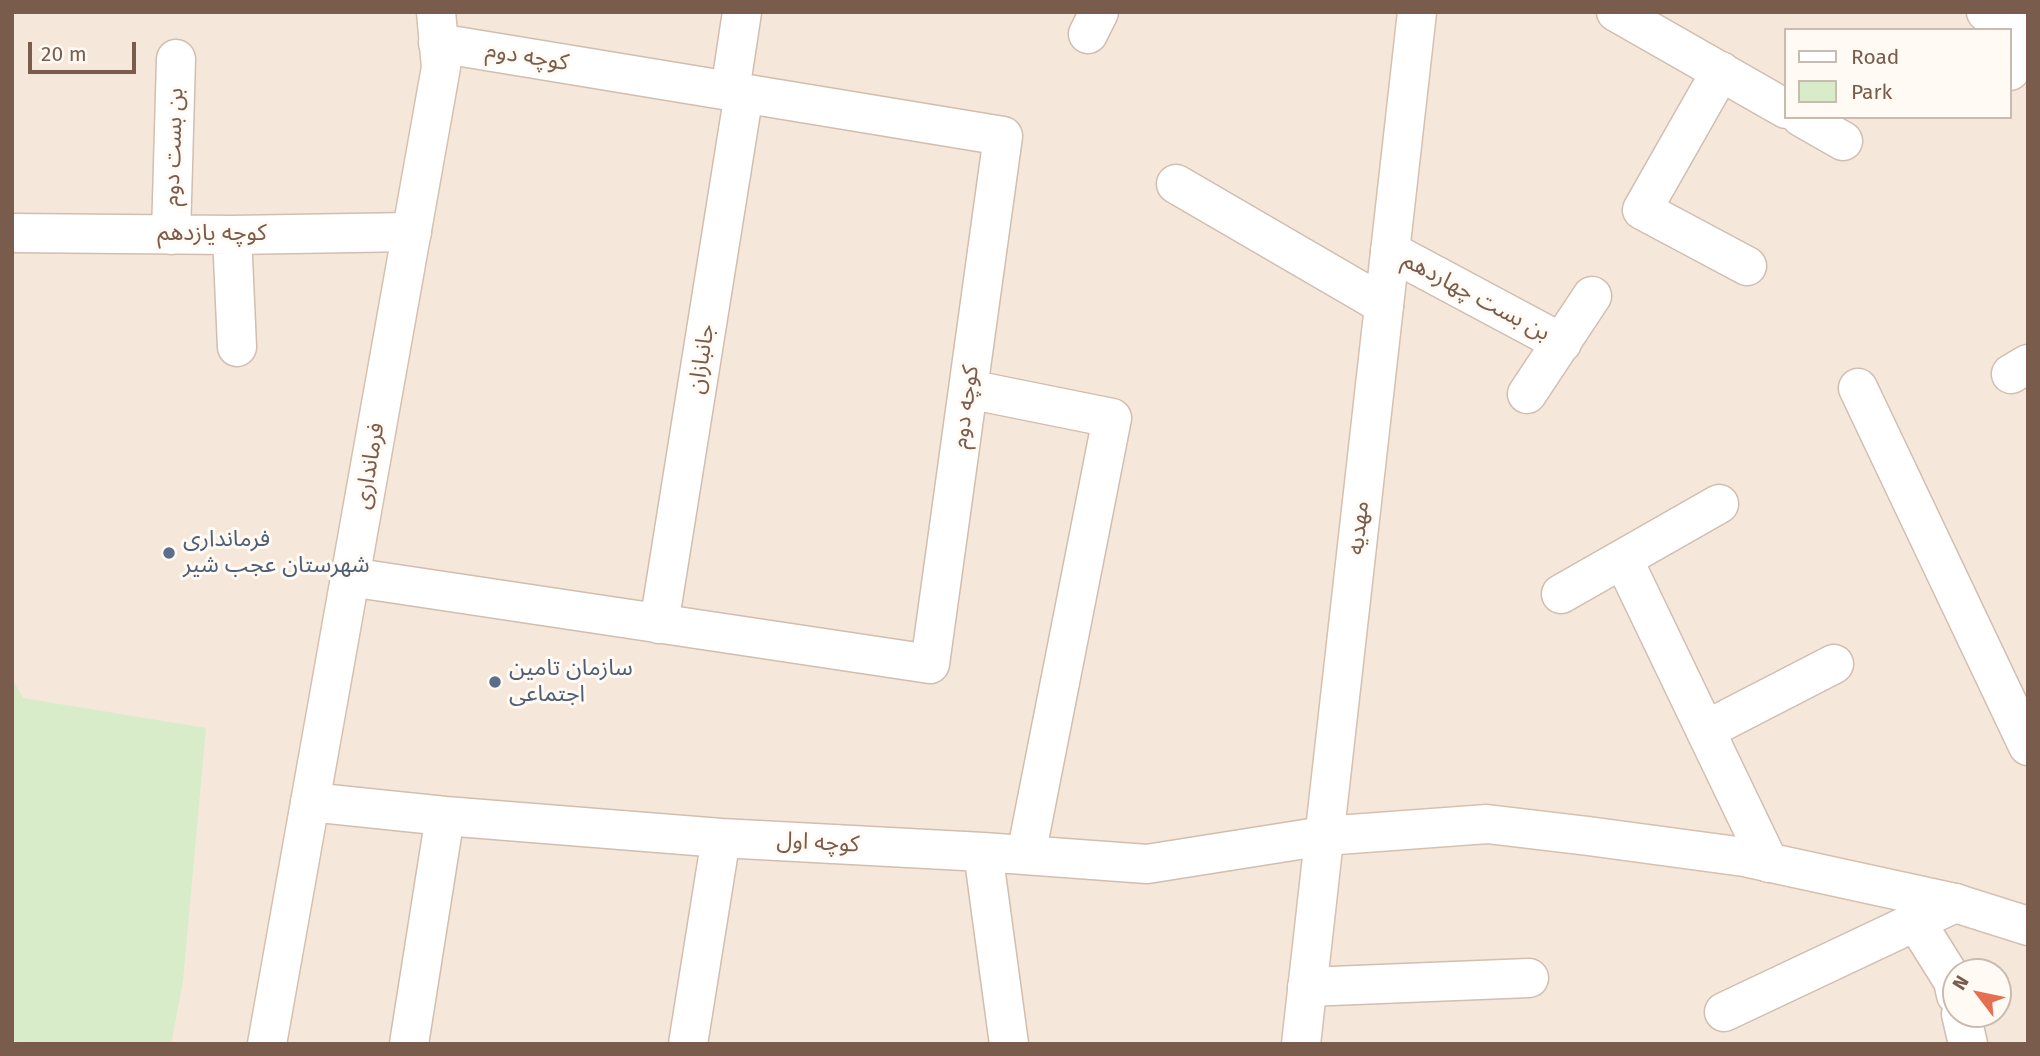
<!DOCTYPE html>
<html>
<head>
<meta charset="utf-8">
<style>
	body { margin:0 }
	#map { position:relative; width:2040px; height:1056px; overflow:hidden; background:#fdf6ec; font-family:"Fira Sans",sans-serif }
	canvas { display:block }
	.frame { position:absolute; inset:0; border:14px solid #7a5c4d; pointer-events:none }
	.legend { position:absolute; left:1784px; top:28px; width:228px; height:91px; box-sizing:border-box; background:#fffaf3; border:2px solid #cabbb1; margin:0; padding:9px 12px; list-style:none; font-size:21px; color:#7a5c4d }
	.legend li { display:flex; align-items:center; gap:14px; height:35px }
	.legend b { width:35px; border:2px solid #cabbb1 }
	.north { position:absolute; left:1942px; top:958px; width:70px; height:70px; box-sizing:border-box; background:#fffaf3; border:2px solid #cabbb1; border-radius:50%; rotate:302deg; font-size:19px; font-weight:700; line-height:28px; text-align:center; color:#7a5c4d }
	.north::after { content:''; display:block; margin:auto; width:24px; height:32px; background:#e76f51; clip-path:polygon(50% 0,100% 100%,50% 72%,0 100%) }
	.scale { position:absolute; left:28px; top:42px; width:108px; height:32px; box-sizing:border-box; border:4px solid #7a5c4d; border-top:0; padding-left:9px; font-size:21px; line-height:24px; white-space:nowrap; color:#7a5c4d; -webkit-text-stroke:5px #fffaf3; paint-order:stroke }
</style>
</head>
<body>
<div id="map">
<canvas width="2040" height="1056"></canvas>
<div class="frame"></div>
<ul class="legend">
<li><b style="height:9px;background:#fff"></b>Road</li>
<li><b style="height:19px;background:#d8ecc9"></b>Park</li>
</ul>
<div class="north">N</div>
<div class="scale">20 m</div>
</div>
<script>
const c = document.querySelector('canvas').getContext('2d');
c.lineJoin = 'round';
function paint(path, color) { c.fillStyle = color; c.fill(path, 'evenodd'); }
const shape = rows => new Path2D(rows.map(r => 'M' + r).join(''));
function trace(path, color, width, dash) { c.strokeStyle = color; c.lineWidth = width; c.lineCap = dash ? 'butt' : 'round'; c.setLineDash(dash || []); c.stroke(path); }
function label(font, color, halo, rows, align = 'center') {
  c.font = font + ' "Fira Sans","Noto Sans Arabic",sans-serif'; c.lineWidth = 6; c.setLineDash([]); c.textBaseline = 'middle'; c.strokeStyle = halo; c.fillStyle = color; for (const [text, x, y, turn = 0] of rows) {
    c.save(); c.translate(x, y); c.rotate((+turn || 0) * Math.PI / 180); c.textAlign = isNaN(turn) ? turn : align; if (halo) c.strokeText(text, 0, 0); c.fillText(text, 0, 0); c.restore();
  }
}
const residential = shape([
	[12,12,2028,12,2028,1044,12,1044],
	[1786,30,2010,30,2010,117,1786,117],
	[1956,972,1998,972,1998,1014,1956,1014]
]);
const green = shape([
	[12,678,23,698,206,728,183,981,171,1044,39,1044,12,1041]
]);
const street = shape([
	[1616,12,1786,109],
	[1986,12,2028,35],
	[1088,34,1099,12],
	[1721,71,1642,210,1747,266],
	[2010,71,2028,43],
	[730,91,742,12],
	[1801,117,1843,141],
	[1176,184,1384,305],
	[12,233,232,235,412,232],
	[171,235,176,59],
	[232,235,237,347],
	[1390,251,1562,343],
	[2011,374,2028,364],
	[1858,388,2028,746],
	[968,389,1112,418,1026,855],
	[1527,394,1592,296],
	[1623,559,1769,863],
	[350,577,930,664,1003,136,438,43],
	[1561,594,1719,504],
	[659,624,744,93],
	[1706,730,1834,664],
	[310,802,445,816,721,838,983,852,1147,864,1324,836],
	[983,852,1009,1044],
	[1916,922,1953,981,1956,995],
	[1307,987,1529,978],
	[1724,1012,1955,903],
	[1961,1014,1968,1044],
	[409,1044,445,816],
	[688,1044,721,838]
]);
const secondary = shape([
	[1324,836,1487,824,1588,836,1744,857,1955,903,2028,926],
	[267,1044,441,67,436,12],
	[1301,1044,1417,12]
]);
const markers = [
	[169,553,7,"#5c6f8a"],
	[495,682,7,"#5c6f8a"]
];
const streetNames = [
	["کوچه دوم",527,57,9],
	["بن بست دوم",174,147,-88],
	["کوچه یازدهم",212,234],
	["بن بست چهاردهم",1476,297,28],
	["جانبازان",702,359,-81],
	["کوچه دوم",966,407,-82],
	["فرمانداری",370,466,-80],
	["مهدیه",1359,528,-84],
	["کوچه اول",818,843,3]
];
const serviceNames = [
	["فرمانداری",183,540],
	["شهرستان عجب شیر",183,566],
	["سازمان تامین",509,669],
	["اجتماعی",509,695]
];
paint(residential, '#f5e8da');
paint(green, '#d8ecc9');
trace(street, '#d1beb0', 41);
trace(secondary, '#d6c0b0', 41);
trace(street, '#fff', 38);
trace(secondary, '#fff', 38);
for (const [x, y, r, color] of markers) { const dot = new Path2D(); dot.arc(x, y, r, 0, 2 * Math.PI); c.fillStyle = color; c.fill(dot); trace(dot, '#fffaf3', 2.5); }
label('23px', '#7a5c4d', '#fffaf3', streetNames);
label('23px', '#4e5e75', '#fffaf3', serviceNames, 'left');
</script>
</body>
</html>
